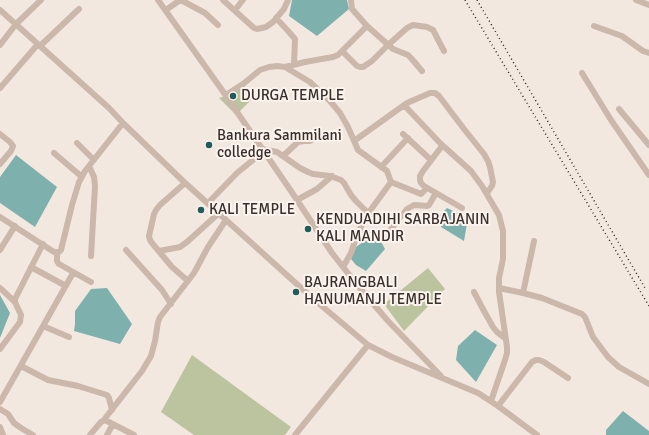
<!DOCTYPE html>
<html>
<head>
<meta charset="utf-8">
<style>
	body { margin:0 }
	canvas { display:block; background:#f3e8e0 }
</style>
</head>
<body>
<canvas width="649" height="435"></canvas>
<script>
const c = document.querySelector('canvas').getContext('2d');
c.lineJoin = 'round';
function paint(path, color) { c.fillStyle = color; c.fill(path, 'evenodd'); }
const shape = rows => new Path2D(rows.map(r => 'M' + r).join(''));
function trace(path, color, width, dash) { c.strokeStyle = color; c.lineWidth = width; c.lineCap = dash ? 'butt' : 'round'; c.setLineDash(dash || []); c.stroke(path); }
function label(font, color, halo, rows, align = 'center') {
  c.font = font + ' Signika,sans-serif'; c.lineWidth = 4; c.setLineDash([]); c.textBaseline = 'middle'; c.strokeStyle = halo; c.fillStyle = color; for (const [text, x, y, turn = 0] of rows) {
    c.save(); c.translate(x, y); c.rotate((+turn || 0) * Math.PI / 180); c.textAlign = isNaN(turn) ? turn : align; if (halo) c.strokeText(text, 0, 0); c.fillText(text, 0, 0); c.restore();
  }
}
const green = shape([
	[244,86,253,98,236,115,219,98,228,95],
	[428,268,445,289,404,331,384,304],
	[192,355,291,427,285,435,194,435,161,412]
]);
const water = shape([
	[292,0,347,0,349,9,317,36,289,16],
	[16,155,57,187,35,227,0,203,0,177],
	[447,208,468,218,464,241,441,227,440,215],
	[371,238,379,238,385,249,366,271,356,265,351,259,356,247,363,242],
	[107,288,132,324,120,344,74,331,75,324,75,311,91,289],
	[0,295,10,313,0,338],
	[475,330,497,345,476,382,456,360,458,346],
	[623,411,649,431,649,435,606,435,606,430]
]);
const street = shape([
	[158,0,222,90,291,191,332,253,362,291,388,321,441,376],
	[181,0,205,13,218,25],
	[223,0,254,28,257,29,266,27,273,22,284,9,288,0],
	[351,0,352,9,367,26,393,49,408,55,411,58,422,71],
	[636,0,649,5],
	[0,10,109,108,123,123,183,181,310,296,368,345,392,357,478,393,498,406,537,435],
	[166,10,180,0],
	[235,10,243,0],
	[276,18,289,32,295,39,294,64],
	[594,26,622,36,643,51,649,53],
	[0,45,16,24,41,0],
	[40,46,79,9],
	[342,51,357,66,360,67,363,67,372,61,388,45,407,28,413,25,427,27,433,30,444,51],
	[285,67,305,62,333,57,338,55,367,26],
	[582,73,611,120,649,175],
	[0,88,38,44],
	[226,95,243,84,260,70,269,67,277,66,285,67,310,82,330,101,340,113,348,127,358,150,387,171,391,182,421,194,427,188],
	[404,105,440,143,471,171,482,186,499,215,503,231,503,259,499,278,499,292,507,347,507,353,505,360,491,401],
	[619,109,649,145],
	[0,134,10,142,13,146,11,151,0,164],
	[403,134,431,160],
	[354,141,407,103,430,93,435,93,439,96,464,129,484,154,488,161,490,167,493,182,492,186,487,193],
	[77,143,94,160],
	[442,146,423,171,420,176,420,180,421,183,424,186,462,208],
	[262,149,277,152,300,168,308,172,313,174,330,176,341,180,344,183,351,195,356,201,366,211,367,215,357,235,351,253,343,267],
	[54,153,82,177],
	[283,156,298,142,304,141,310,141,320,135],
	[89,166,94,177,95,186,91,256],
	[381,167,408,138],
	[185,183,160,205,156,210,154,214,149,236,150,240,152,243,172,267,188,281],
	[297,200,317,189,332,176],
	[208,203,237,173,264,151],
	[367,215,391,182],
	[0,217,54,252,59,252,61,250,72,205,79,182,85,171,123,123],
	[357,235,382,235,387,234,407,209,414,205,427,206,429,205,436,193],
	[0,250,15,226],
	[126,250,162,290,171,304],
	[159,251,180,247,187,242,219,213],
	[57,253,57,261,59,264,91,282],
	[31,267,66,286],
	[0,288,15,302],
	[499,288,523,293,542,298,582,314,585,317,593,337,608,357,619,367,649,384],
	[474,292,484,311,493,327,497,332,505,338],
	[523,293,534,241],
	[43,326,69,337],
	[0,349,20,322,21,315,15,302,15,299,43,244],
	[21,366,48,380,78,386,107,395,109,398,112,410],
	[0,402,12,381,73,273],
	[498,406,532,362,536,360,539,360,544,362,568,378],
	[0,409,8,414,14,423,21,428,33,435],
	[103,421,142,371,151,356,155,341,158,322,160,317,194,273,208,247,226,220],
	[0,427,3,435],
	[90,435,101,422,105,420,134,435],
	[107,435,113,424],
	[295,435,368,345]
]);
const rail = shape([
	[465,0,649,306],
	[477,0,645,288]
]);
const markers = [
	[233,96,4,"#1f5c5a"],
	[209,145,4,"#1f5c5a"],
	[201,210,4,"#1f5c5a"],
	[308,229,4,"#1f5c5a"],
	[296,292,4,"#1f5c5a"]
];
const poiNames = [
	["DURGA TEMPLE",241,96],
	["Bankura Sammilani",217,136],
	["colledge",217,153],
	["KALI TEMPLE",209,210],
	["KENDUADIHI SARBAJANIN",316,220],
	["KALI MANDIR",316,237],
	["BAJRANGBALI",304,283],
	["HANUMANJI TEMPLE",304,300]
];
paint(green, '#bbc39f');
paint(water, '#7eb1ae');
trace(street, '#ccb7ab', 6);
trace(rail, '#3a2e2a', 1.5, [1, 3]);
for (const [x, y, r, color] of markers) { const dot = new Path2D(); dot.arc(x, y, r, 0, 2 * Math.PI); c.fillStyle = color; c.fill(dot); trace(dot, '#fbf3ed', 1.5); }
label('15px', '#3a2e2a', '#fbf3ed', poiNames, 'left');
</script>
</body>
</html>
